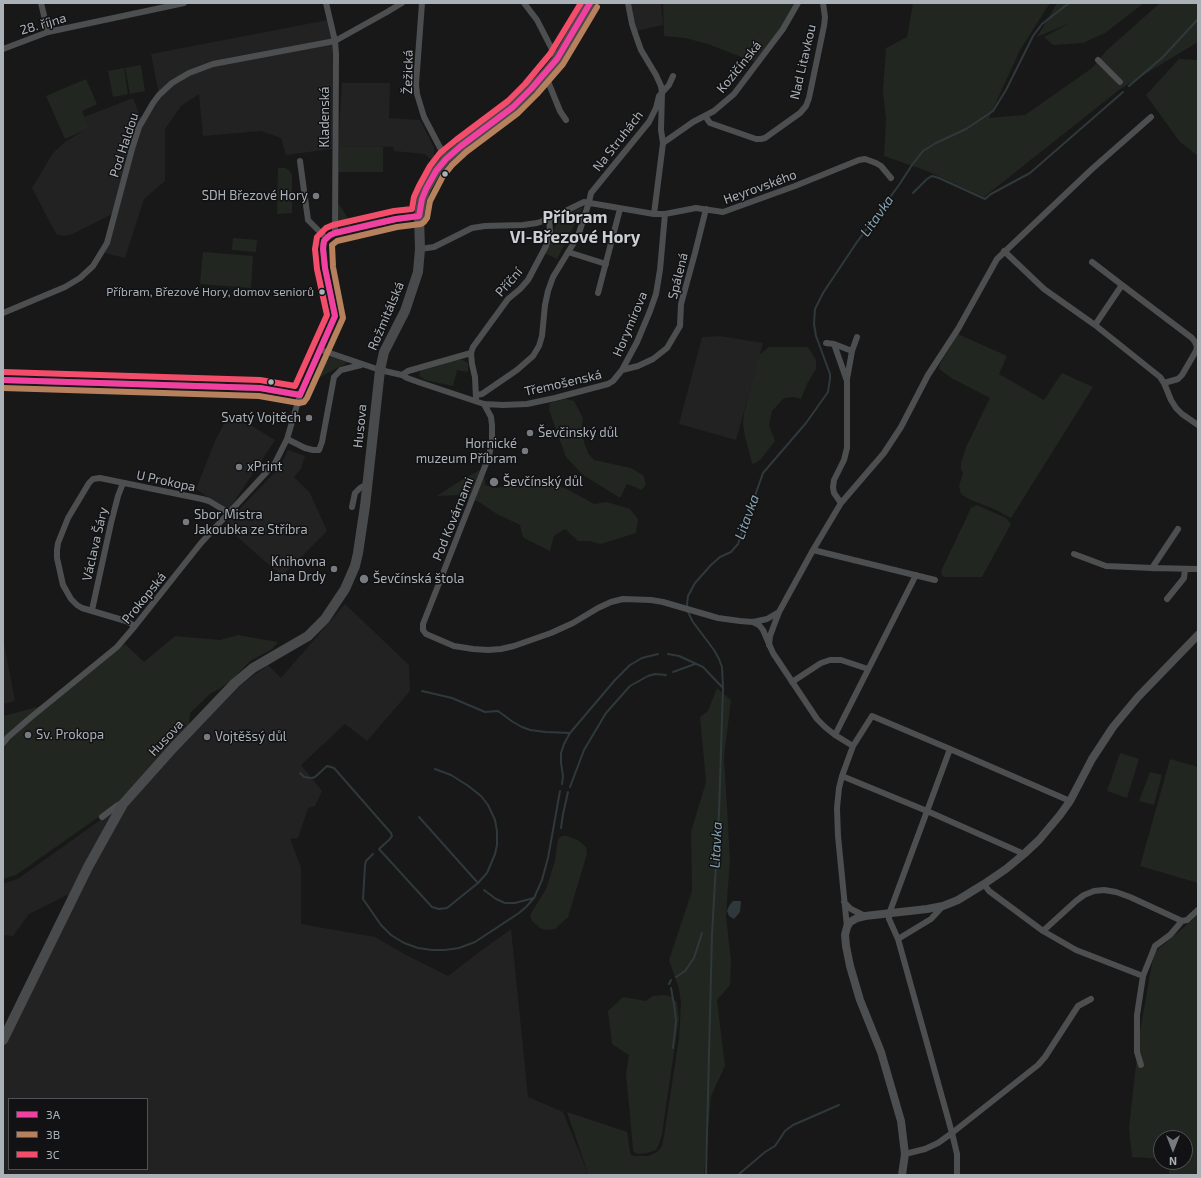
<!DOCTYPE html>
<html>
<head>
<meta charset="utf-8">
<style>
	body { margin:0 }
	#map { position:relative; width:1201px; height:1178px; overflow:hidden; background:#181818; font-family:"Exo 2",sans-serif }
	canvas { display:block }
	.frame { position:absolute; inset:0; border:4px solid #aab1b7; pointer-events:none }
	.legend { position:absolute; left:8px; top:1098px; width:140px; height:72px; box-sizing:border-box; background:#121214; border:1px solid #4f5255; margin:0; padding:5px 7px; list-style:none; font-size:12px; color:#aab1b7 }
	.legend li { display:flex; align-items:center; gap:8px; height:20px }
	.legend b { width:20px; border:1px solid #4f5255 }
	.north { position:absolute; left:1153px; top:1130px; width:40px; height:40px; box-sizing:border-box; background:#121214; border:1px solid #4f5255; border-radius:50%; rotate:180deg; font-size:11px; font-weight:700; line-height:16px; text-align:center; color:#aab1b7 }
	.north::after { content:''; display:block; margin:auto; width:14px; height:18px; background:#777b7f; clip-path:polygon(50% 0,100% 100%,50% 72%,0 100%) }
</style>
</head>
<body>
<div id="map">
<canvas width="1201" height="1178"></canvas>
<div class="frame"></div>
<ul class="legend">
<li><b style="height:5px;background:#f240a1"></b>3A</li>
<li><b style="height:5px;background:#b6815c"></b>3B</li>
<li><b style="height:5px;background:#f44d6c"></b>3C</li>
</ul>
<div class="north">N</div>
</div>
<script>
const c = document.querySelector('canvas').getContext('2d');
c.lineJoin = 'round';
function paint(path, color) { c.fillStyle = color; c.fill(path, 'evenodd'); }
const shape = rows => new Path2D(rows.map(r => 'M' + r).join(''));
function trace(path, color, width, dash) { c.strokeStyle = color; c.lineWidth = width; c.lineCap = dash ? 'butt' : 'round'; c.setLineDash(dash || []); c.stroke(path); }
function label(font, color, halo, rows, align = 'center') {
  c.font = font + ' "Exo 2",sans-serif'; c.lineWidth = 3; c.setLineDash([]); c.textBaseline = 'middle'; c.strokeStyle = halo; c.fillStyle = color; for (const [text, x, y, turn = 0] of rows) {
    c.save(); c.translate(x, y); c.rotate((+turn || 0) * Math.PI / 180); c.textAlign = isNaN(turn) ? turn : align; if (halo) c.strokeText(text, 0, 0); c.fillText(text, 0, 0); c.restore();
  }
}
const built = shape([
	[631,3,661,3,663,25,636,31],
	[328,20,333,40,332,149,286,155,281,138,261,131,203,136,199,94,181,106,165,129,165,181,144,199,125,258,105,253,116,212,73,234,64,236,56,234,32,188,53,153,65,142,89,127,84,117,133,98,141,119,159,95,151,54],
	[342,83,390,83,389,118,420,120,434,148,434,162,424,154,394,151,393,147,338,146],
	[720,336,763,343,736,440,679,424,702,337],
	[227,418,252,426,275,440,228,511,196,489,215,441],
	[288,450,305,456,301,469,294,477,310,493,327,531,282,576,261,558,224,525,280,467],
	[345,604,409,665,410,691,367,741,345,724,301,765,322,791,315,806,308,808,298,838,290,839,301,867,301,924,375,937,406,955,448,976,482,950,511,929,528,1097,563,1112,588,1173,581,1175,3,1175,3,1039,123,805,236,688,268,665,281,678],
	[9,1099,147,1099,147,1169,9,1169],
	[3,638,15,701,3,704],
	[120,806,73,892,29,914,13,936,3,935,3,884,19,878]
]);
const green = shape([
	[663,3,798,3,788,22,754,62,708,44,685,38,664,36],
	[913,3,1050,3,1020,50,989,118,1025,115,1092,68,1107,50,1160,3,1198,3,1198,42,1119,90,984,197,927,171,884,156,886,119,883,91,886,48,907,37],
	[1057,3,1144,3,1105,33,1083,43,1053,45,1044,37,1070,23,1037,37],
	[1179,59,1198,60,1198,156,1180,142,1146,95],
	[141,65,145,91,130,94,125,68],
	[124,68,128,94,113,97,108,71],
	[86,79,97,104,82,111,89,128,65,139,46,96],
	[339,146,383,147,383,172,338,172],
	[278,168,285,168,290,171,292,175,292,213,277,214],
	[338,204,339,204,351,223,351,226,342,228,339,226,338,223],
	[583,207,572,230,557,259,544,253,559,218],
	[233,238,257,240,256,252,232,250],
	[203,252,253,256,251,288,200,284],
	[958,334,1007,356,999,374,1044,400,1062,373,1093,387,1011,518,994,509,971,500,962,495,960,491,959,486,963,473,961,469,961,463,967,445,990,398,953,379,939,369,940,364],
	[769,347,808,347,816,360,816,369,807,384,801,399,794,397,784,398,772,411,769,425,775,441,761,459,754,464,752,463,745,437,743,424,744,413,759,355],
	[324,355,349,362,313,381],
	[457,360,463,360,468,363,468,372,457,370,453,386,425,380,419,376,420,371],
	[566,399,574,401,583,418,581,433,588,453,594,460,631,468,643,475,646,484,642,490,627,484,620,498,583,475,566,457,549,410,550,403],
	[484,468,485,485,497,488,540,480,567,489,594,504,607,502,630,509,638,519,636,533,601,544,589,541,578,541,565,529,554,536,550,551,524,538,522,534,520,525,497,514,479,502,461,495,437,496,463,479],
	[977,505,1006,518,1011,524,982,577,944,577,941,574,942,569,971,508],
	[238,635,278,642,272,649,250,661,231,681,219,689,211,693,190,713,189,724,120,802,16,875,3,879,3,716,45,705,125,644,144,662,175,636,220,640],
	[717,688,731,700,724,757,730,858,726,916,731,961,730,985,717,1000,725,1066,711,1096,704,1175,583,1175,588,1173,567,1112,627,1132,630,1151,631,1155,634,1156,648,1156,657,1152,662,1146,664,1136,679,1038,681,1003,679,989,669,960,692,891,691,832,706,782,700,717,708,711],
	[1120,753,1139,759,1127,798,1107,791],
	[1170,759,1198,767,1198,883,1140,866],
	[1150,772,1162,775,1154,805,1139,801],
	[562,836,567,836,578,840,586,847,587,854,568,917,555,929,546,930,540,928,532,921,530,915,546,889,555,861,558,839],
	[1198,915,1198,1175,1169,1175,1169,1162,1185,1162,1185,1138,1161,1138,1161,1159,1132,1157,1129,1128,1139,1037,1154,953],
	[664,995,672,997,677,1003,679,1018,662,1134,659,1144,656,1150,647,1153,637,1154,634,1152,633,1150,630,1115,626,1074,629,1055,612,1044,608,1011,623,997,646,1001,653,996]
]);
const water = shape([
	[733,901,741,901,740,912,734,919,729,916,727,911,729,906]
]);
const stream = shape([
	[1129,86,1163,57,1198,19],
	[913,193,927,179,932,176,939,178,985,199,991,194,1030,173,1123,92],
	[668,654,679,656,703,667,723,688],
	[673,672,695,664],
	[422,691,452,698,485,712,498,711,513,722,522,727,530,730,546,732,570,733],
	[300,773,304,777,312,778,315,777,327,766,334,768,391,833,392,836,390,839,379,849,432,907,439,909,447,908,478,883,487,873,495,854,497,845,497,831,495,820,488,805,481,796,467,785,451,775,435,769],
	[562,784,563,776,561,763,561,753,564,744,570,733,615,680,630,665,642,658,658,654],
	[570,787,584,750,606,713,630,686,648,676,655,674,666,675],
	[419,817,478,883],
	[561,828,563,814,568,792],
	[373,854,366,861,365,865,363,899,381,925,391,935,404,943,418,948,432,950,445,950,459,948,475,942,519,913,526,907,534,898],
	[484,890,496,899,505,903,515,903,534,898,542,880,548,858,560,791],
	[676,977,685,971,694,958,702,933],
	[669,984,671,980],
	[671,988,674,1004,676,1021,673,1048],
	[706,1175,712,934,719,812,723,688,722,667,719,659,714,650,693,622,688,612,687,604,688,596,695,583,711,565,720,557,731,552,738,544,763,473,806,423,828,392,830,379,830,374,816,336,814,324,815,309,823,293,857,242,899,185,912,165,923,151,936,143,966,129,993,111,1006,90,1033,36,1042,24,1069,3],
	[738,1175,765,1152,775,1146,785,1131,793,1125,839,1105]
]);
const minor = shape([
	[41,3,48,32],
	[326,3,335,41,336,54,335,233],
	[422,3,416,84,417,94,424,117,446,159],
	[524,3,537,20,557,59],
	[628,3,632,24,636,36,641,50,656,75,661,86,662,93,661,130,663,143,654,214],
	[3,49,48,32,184,3],
	[1098,60,1120,82],
	[545,74,560,111,566,120],
	[705,116,710,123,756,139,761,139,765,138,800,113,806,106,809,98,824,26,825,17,823,3],
	[663,143,693,122,714,111,734,94,783,29,798,3],
	[300,161,308,220,326,238],
	[420,249,434,247,472,228,485,226,523,225,537,223,549,219,584,202,654,214,665,214,696,208,723,212,795,186,859,160,865,159,876,163,881,166,891,178],
	[1004,251,1044,289,1095,325,1160,377,1164,383,1171,400,1176,408,1182,414,1198,425],
	[568,252,606,264],
	[1092,262,1122,285],
	[598,293,620,209],
	[3,313,65,287,80,278,93,266,107,243,132,149,139,127,153,103,159,95,172,83,189,73,213,64,335,41,387,12,402,3],
	[1095,325,1122,285,1192,338,1195,342,1197,347,1196,351,1182,375,1178,379,1164,383],
	[826,343,834,344,852,351],
	[834,344,847,381,847,448,844,460,834,480,833,487,834,493,841,503],
	[321,350,380,370,402,375,407,378,421,383,484,404,503,405,527,404,555,398,608,384,613,381,622,370,637,342,650,311,656,294,660,270,665,214],
	[622,370,638,366,653,359,667,348,680,326,681,304,695,253,706,209],
	[402,375,408,371,471,353],
	[847,379,852,351,857,337],
	[3,380,260,388,300,395],
	[476,395,482,394,517,370,533,356,539,346,542,336,545,305,548,291,553,277,578,236,589,202,591,193,649,122,656,108,659,96,669,85,673,76],
	[476,398,475,377,472,364,471,353,473,347,508,299,520,289,528,280,546,246,548,239,550,231,549,219],
	[484,404,491,417,492,425,492,440,489,456,423,624,423,630,426,634,454,646,473,649,488,650,501,649,514,646,551,633,573,623,598,608,611,602,623,599,651,600,663,602,718,618,740,621,753,622,767,619,779,612],
	[287,439,305,448,313,450,319,450,322,442,334,377,341,370,361,365],
	[352,507,355,493,360,488,367,484],
	[813,550,935,580],
	[1074,554,1106,566,1152,568,1198,569],
	[1152,568,1178,529],
	[1167,599,1184,578,1185,569],
	[92,610,111,523,118,496,123,483],
	[753,622,759,625,763,630,773,653,817,719,825,727,835,735,853,746,842,776,839,788,837,808,838,836,847,927],
	[135,626,126,621,82,608,77,605,71,599,63,585,57,558,57,550,58,543,68,518,89,483,93,479,100,478,202,499,209,501,229,513],
	[769,645,770,636,779,612,813,550,841,503,884,453,901,427,928,375,958,329,997,259,1092,169,1151,117],
	[792,682,821,663,830,660,841,660,868,669],
	[835,735,916,575],
	[3,743,8,737,30,718,117,647,135,626,201,543,275,463,287,439,300,395,335,316,325,268,323,245,324,241,326,238,335,233,376,223,396,219,419,216],
	[853,746,872,716,950,749,889,914,889,919,898,939,952,1133,957,1154,957,1175],
	[950,749,1070,801],
	[842,776,927,811,1024,854],
	[102,817,118,805,122,804],
	[984,884,989,891,1043,931,1076,950,1143,976,1155,946,1170,935,1182,921,1187,920,1198,910],
	[844,902,851,909,865,916],
	[1043,931,1076,901,1084,895,1094,891,1104,890,1116,892,1130,897,1182,921],
	[898,939,931,919,943,906],
	[1141,1065,1137,1052,1137,1015,1143,976],
	[905,1154,925,1149,938,1143,952,1133,1038,1065,1045,1057,1078,1006,1091,999]
]);
const tertiary = shape([
	[902,1175,905,1154,901,1121,881,1052,860,1000,850,966,846,946,845,935,847,927,850,922,857,918,865,916,927,909,943,906,958,900,984,884,1006,869,1024,854,1039,840,1060,815,1070,801,1092,759,1113,727,1138,697,1198,635]
]);
const primary = shape([
	[3,1040,88,867,123,804,173,748,235,683,253,668,308,636,325,619,345,589,355,566,358,553,365,506,380,370,384,352,405,311,418,272,420,249,419,216,422,199,426,189,436,171,446,159,467,141,513,107,545,74,557,59,590,3]
]);
const bus1 = shape([
	[3,380,260,388,300,395,335,316,325,268,323,249,324,241,330,235,335,233,396,219,419,216,422,199,426,189,436,171,446,159,461,146,513,107,531,89,557,59,590,3]
]);
const bus2 = shape([
	[3,388,259,396,299,403,304,402,307,398,343,318,333,267,332,245,337,241,397,227,421,224,424,222,427,218,430,201,443,176,452,165,466,152,518,113,537,94,563,64,597,7]
]);
const bus3 = shape([
	[3,372,260,380,295,386,327,315,317,269,315,249,317,237,326,228,333,225,394,211,412,209,414,197,419,186,430,166,440,153,456,140,508,101,525,84,550,54,581,3]
]);
const markers = [
	[445,174,3.5,"#aab1b7"],
	[316,196,4,"#777b7f"],
	[322,292,3.5,"#aab1b7"],
	[271,382,3.5,"#aab1b7"],
	[309,418,4,"#777b7f"],
	[530,433,4,"#777b7f"],
	[525,451,4,"#777b7f"],
	[239,467,4,"#777b7f"],
	[494,482,5,"#777b7f"],
	[186,522,4,"#777b7f"],
	[334,569,4,"#777b7f"],
	[364,579,5,"#777b7f"],
	[28,735,4,"#777b7f"],
	[207,737,4,"#777b7f"]
];
const busNames = [
	["Příbram, Březové Hory, domov seniorů",314,292]
];
const streetNames = [
	["28. října",43,24,-16],
	["Nad Litavkou",803,62,-77],
	["Kozičínská",739,67,-51],
	["Žežická",408,72,-89],
	["Kladenská",325,117,-90],
	["Na Struhách",618,141,-52],
	["Pod Haldou",124,145,-72],
	["Heyrovského",760,187,-20],
	["Spálená",678,276,-76],
	["Příční",509,282,-49],
	["Rožmitálská",386,316,-67],
	["Horymírova",630,324,-67],
	["Třemošenská",563,383,-13],
	["Husova",360,426,-84],
	["U Prokopa",166,481,12],
	["Pod Kovárnami",453,519,-68],
	["Václava Šáry",95,544,-77],
	["Prokopská",144,598,-51],
	["Husova",166,738,-47]
];
const poiNames = [
	["SDH Březové Hory",308,196,"right"],
	["Svatý Vojtěch",301,418,"right"],
	["Ševčinský důl",538,433],
	["Hornické",517,444,"right"],
	["muzeum Příbram",517,459,"right"],
	["xPrint",247,467],
	["Ševčínský důl",503,482],
	["Sbor Mistra",194,515],
	["Jakoubka ze Stříbra",194,530],
	["Knihovna",326,562,"right"],
	["Jana Drdy",326,577,"right"],
	["Ševčínská štola",373,579],
	["Sv. Prokopa",36,735],
	["Vojtěšsý důl",215,737]
];
const waterNames = [
	["Litavka",877,216,-55],
	["Litavka",747,517,-70],
	["Litavka",716,845,-87]
];
const districtNames = [
	["Příbram",575,217],
	["VI-Březové Hory",575,237]
];
paint(built, '#222223');
paint(green, '#212620');
paint(water, '#2f393c');
trace(stream, '#2f393c', 2);
trace(minor, '#4c4e50', 6);
trace(tertiary, '#4c4e50', 8);
trace(primary, '#494a4c', 10);
trace(bus1, '#f240a1', 6);
trace(bus2, '#b6815c', 6);
trace(bus3, '#f44d6c', 6);
for (const [x, y, r, color] of markers) { const dot = new Path2D(); dot.arc(x, y, r, 0, 2 * Math.PI); c.fillStyle = color; c.fill(dot); trace(dot, '#121214', 1.5); }
label('12px', '#aab1b7', '#121214', busNames, 'right');
label('13px', '#aab1b7', '#121214', streetNames);
label('13px', '#aab1b7', '#121214', poiNames, 'left');
label('italic 14px', '#84a4af', '#121214', waterNames);
label('bold 17px', '#cbcfd4', '#121214', districtNames);
</script>
</body>
</html>
